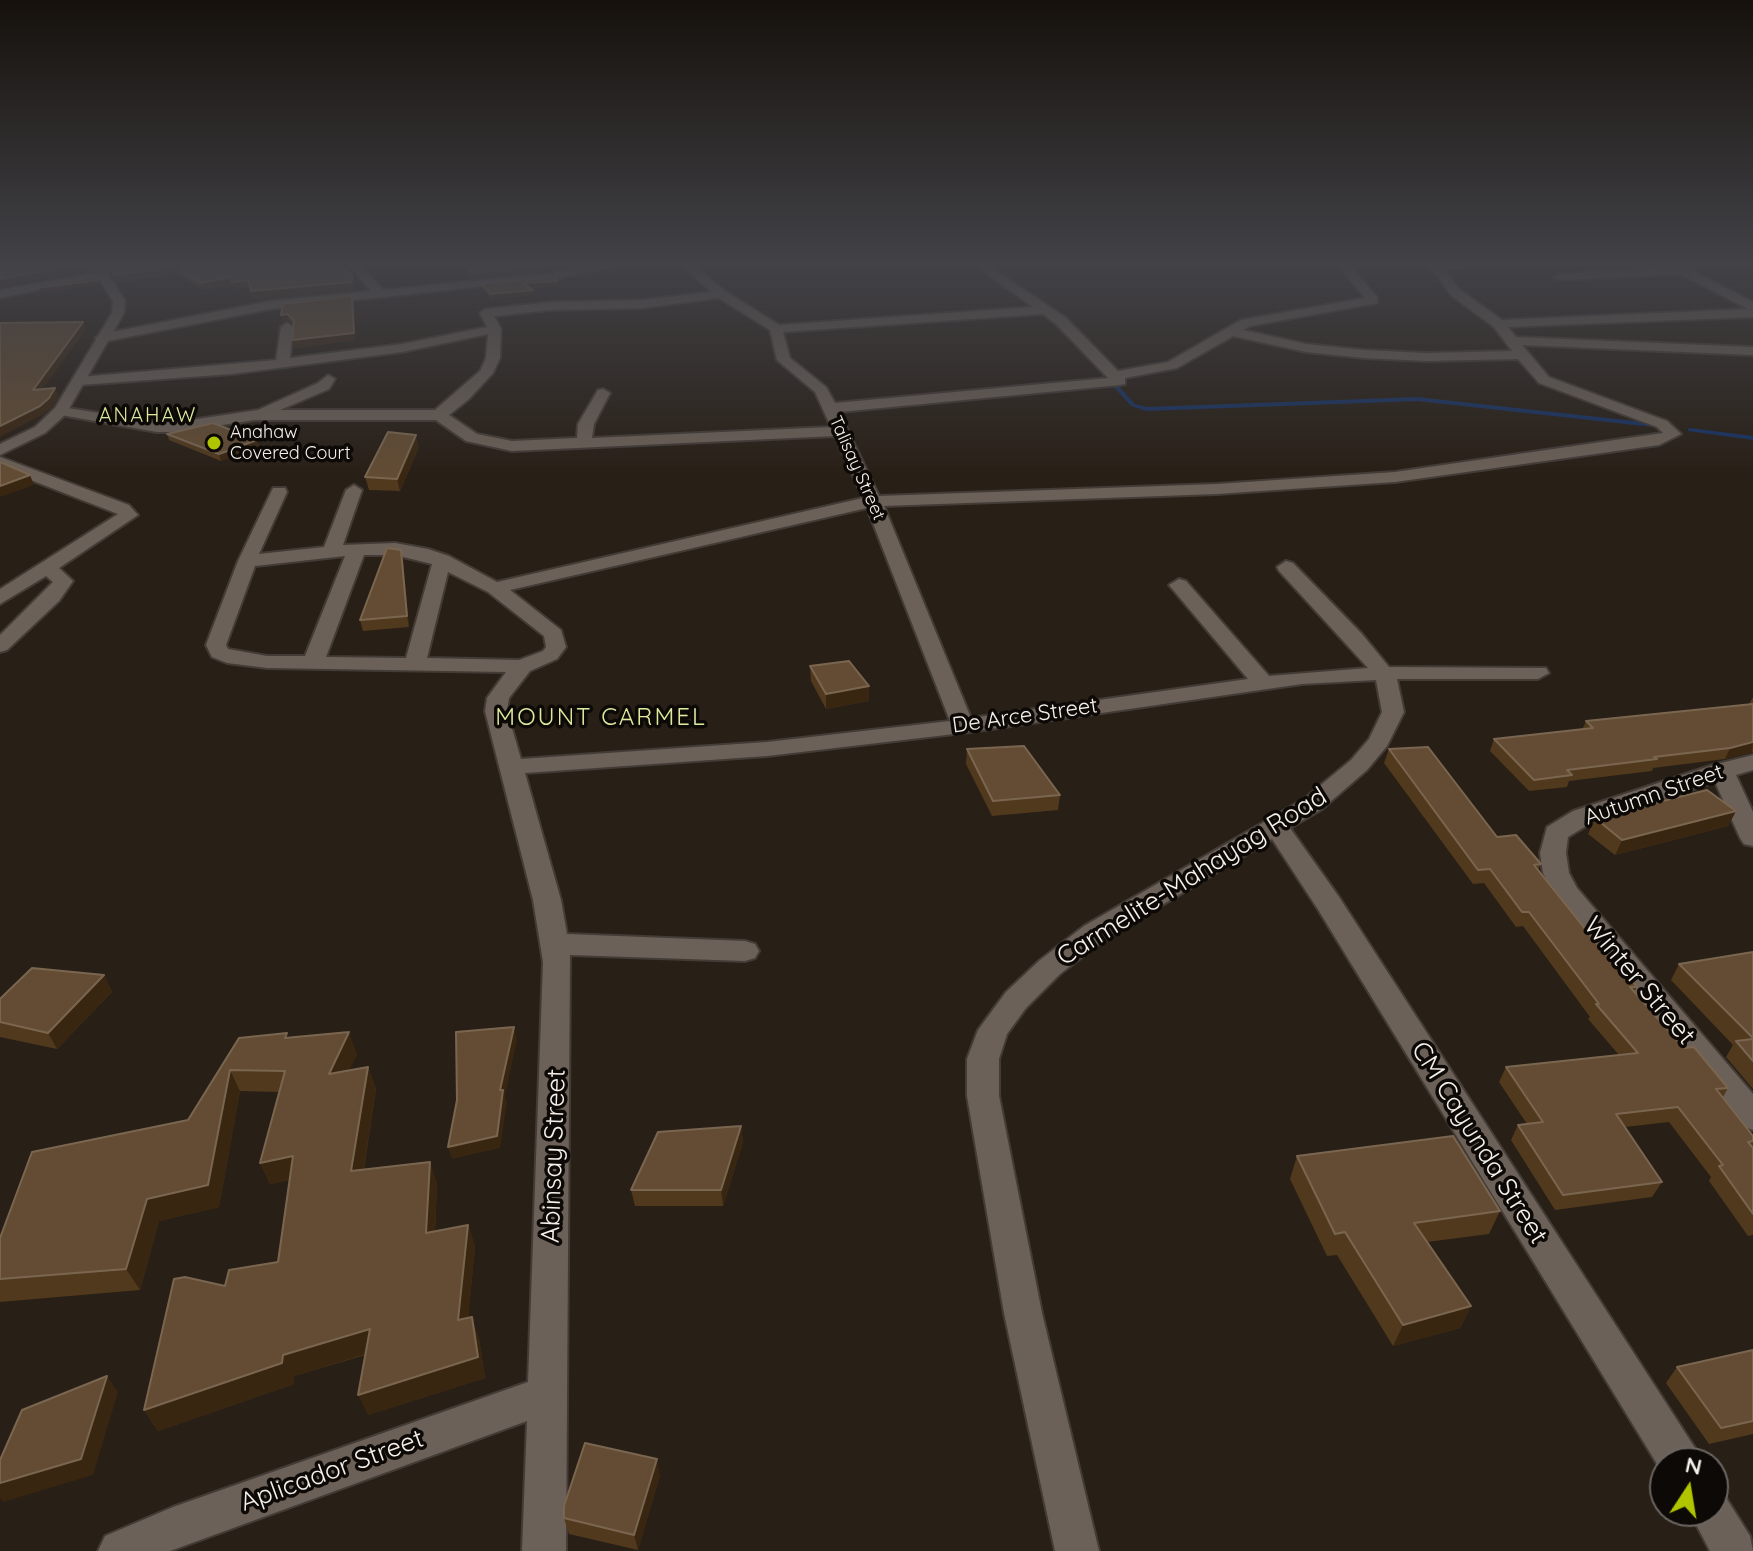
<!DOCTYPE html>
<html>
<head>
<meta charset="utf-8">
<style>
	body { margin:0 }
	#map { position:relative; width:1753px; height:1551px; overflow:hidden; background:#281f16; font-family:Quicksand,sans-serif }
	canvas { display:block }
	.north { position:absolute; left:1649px; top:1447px; width:80px; height:80px; box-sizing:border-box; background:#0d0906; border:2px solid #6a6561; border-radius:50%; rotate:12deg; font-size:22px; font-weight:700; line-height:32px; text-align:center; color:#f6f0ea }
	.north::after { content:''; display:block; margin:auto; width:28px; height:36px; background:#b0c500; clip-path:polygon(50% 0,100% 100%,50% 72%,0 100%) }
</style>
</head>
<body>
<div id="map">
<canvas width="1753" height="1551"></canvas>
<div class="north">N</div>
</div>
<script>
const c = document.querySelector('canvas').getContext('2d');
c.lineJoin = 'round';
const shape = rows => new Path2D(rows.map(r => 'M' + r).join(''));
function paint(path, color) { c.fillStyle = color; c.fill(path, 'evenodd'); }
function trace(path, color, width, dash) { c.strokeStyle = color; c.lineWidth = width; c.lineCap = dash ? 'butt' : 'round'; c.setLineDash(dash || []); c.stroke(path); }
function label(font, color, halo, rows, align = 'center') {
  c.font = font + ' Quicksand,sans-serif'; c.lineWidth = 7; c.setLineDash([]); c.textBaseline = 'middle'; c.strokeStyle = halo; c.fillStyle = color; for (const [text, x, y, turn = 0] of rows) {
    c.save(); c.translate(x, y); c.rotate((+turn || 0) * Math.PI / 180); c.textAlign = isNaN(turn) ? turn : align; if (halo) c.strokeText(text, 0, 0); c.fillText(text, 0, 0); c.restore();
  }
}
const stream = shape([
	[1111,382,1115,382,1135,404,1147,407,1417,397,1653,423,1656,425,1653,427,1417,401,1147,411,1131,406,1111,384,1111,382],
	[1690,428,1753,436,1753,440,1688,431,1688,429,1690,428]
]);
const minor = shape([
	[348,264,359,264,383,290,559,272,601,264,624,264,559,278,271,309,102,342,95,338,102,334,271,301,371,291,348,264],
	[680,264,692,264,725,291,779,325,1033,307,973,264,986,264,1066,318,1118,371,1168,362,1241,320,1365,298,1337,264,1348,264,1377,297,1377,303,1250,326,1243,330,1306,344,1364,350,1426,353,1512,351,1494,327,1452,296,1432,269,1424,264,1469,264,1464,267,1444,270,1460,290,1502,320,1748,309,1681,274,1560,280,1554,277,1560,274,1670,267,1667,264,1680,264,1753,302,1753,317,1508,327,1516,337,1753,347,1753,355,1522,345,1549,377,1667,421,1681,434,1659,445,1395,482,1217,494,884,506,971,718,1248,679,1169,585,1179,579,1186,581,1269,676,1368,668,1279,571,1277,567,1286,561,1293,563,1362,634,1389,667,1546,668,1549,673,1538,679,1397,679,1404,712,1387,746,1367,770,1322,809,1290,828,1339,897,1695,1448,1701,1463,1665,1463,1665,1477,1319,911,1272,839,1104,940,1060,974,1026,1008,1007,1034,999,1059,999,1096,1042,1313,1099,1551,1055,1551,1004,1313,967,1096,967,1059,978,1030,1006,992,1040,960,1084,926,1304,799,1351,760,1369,739,1382,712,1376,680,1302,684,963,733,767,756,525,773,561,900,567,934,745,941,755,944,759,951,755,958,745,961,570,955,566,1551,522,1551,527,1421,170,1551,98,1551,105,1536,173,1507,528,1382,543,962,533,900,485,711,487,698,506,672,267,668,227,663,212,657,206,645,238,561,273,488,285,488,287,492,259,554,324,547,346,490,354,485,362,490,343,545,395,543,428,549,449,556,497,582,863,498,835,436,512,451,466,441,436,420,254,420,177,432,157,432,61,415,54,411,61,407,157,422,177,422,258,410,318,383,328,375,335,379,329,389,280,410,435,410,480,371,486,358,488,334,402,352,232,374,80,385,73,381,80,377,276,360,281,327,287,323,293,327,290,358,402,344,487,327,480,313,486,309,551,302,642,300,711,292,680,264],
	[719,298,770,330,777,360,815,392,831,427,592,438,594,424,610,393,603,389,598,390,578,424,577,438,512,441,477,434,449,415,469,399,493,373,500,358,501,329,494,316,551,310,642,308,719,298],
	[1043,314,1056,324,1108,378,835,403,826,387,790,358,783,332,1043,314],
	[1233,336,1306,352,1364,358,1426,361,1518,359,1539,383,1657,427,1663,433,1395,472,1217,484,879,496,839,412,1120,385,1125,384,1125,378,1177,368,1233,336],
	[867,508,950,721,767,742,521,759,507,711,509,698,530,671,557,659,566,647,561,630,510,590,867,508],
	[364,555,395,555,432,564,406,658,326,657,364,555],
	[345,556,305,656,267,656,228,649,226,645,255,566,345,556],
	[448,572,488,592,544,636,546,647,543,651,519,660,427,658,448,572],
	[102,271,106,272,106,276,0,298,0,290,102,271],
	[0,457,129,505,138,515,59,568,73,581,59,601,7,650,0,652,0,635,53,582,46,576,0,604,0,589,118,514,0,468,0,457],
	[1753,755,1753,770,1736,775,1753,812,1753,846,1744,844,1740,838,1715,782,1591,823,1568,837,1566,853,1569,873,1577,888,1753,1094,1753,1130,1742,1126,1556,899,1543,873,1540,853,1547,827,1573,811,1713,765,1753,755],
	[1713,1491,1725,1496,1750,1536,1753,1551,1710,1551,1689,1511,1713,1511,1713,1491]
]);
const secondary = shape([
	[95,264,106,264,108,274,125,301,124,313,66,414,45,433,0,455,0,444,35,427,55,408,112,313,113,301,96,274,95,264]
]);
const wall = shape([
	[109,264,352,275,354,290,253,299,250,287,235,289,232,285,202,290,179,274,117,283],
	[461,264,540,264,542,266,543,271,473,278],
	[482,284,559,286,530,288,533,290,533,295,492,299,483,289],
	[352,296,354,303,355,340,294,348,294,325,289,320,283,322,281,315],
	[167,434,257,440,259,446,221,461,169,440],
	[419,447,400,491,369,490,365,477],
	[401,550,403,560,409,627,363,631,360,620],
	[810,666,869,686,869,701,826,709,811,681],
	[1753,697,1753,753,1752,752,1725,759,1653,768,1652,771,1569,781,1567,787,1529,791,1490,751,1494,739,1582,730,1586,721,1749,704],
	[967,749,1060,795,1058,810,992,816,966,764],
	[1389,749,1497,837,1541,864,1538,870,1606,955,1637,987,1634,992,1684,1048,1728,1088,1723,1097,1753,1136,1753,1235,1748,1236,1709,1181,1711,1177,1669,1122,1625,1127,1662,1182,1652,1197,1555,1210,1511,1140,1518,1125,1527,1124,1499,1082,1506,1067,1619,1055,1588,1019,1590,1017,1523,926,1516,927,1484,883,1473,884,1384,763],
	[1736,811,1728,826,1615,855,1588,834,1595,818],
	[1753,952,1753,1089,1726,1057,1733,1045,1671,980,1679,964],
	[104,975,112,992,57,1049,0,1037,0,999],
	[289,1037,357,1054,349,1070,368,1067,376,1089,364,1169,437,1183,435,1232,468,1225,475,1247,468,1318,479,1338,485,1378,368,1415,365,1355,294,1376,294,1384,158,1431,144,1410,225,1286,278,1262,290,1180,270,1184,260,1163,279,1092,240,1091,219,1207,159,1221,140,1290,0,1302,0,1238,188,1120,239,1038],
	[741,1126,743,1142,723,1206,635,1206,631,1190],
	[1297,1156,1500,1211,1489,1234,1427,1242,1471,1306,1460,1328,1393,1346,1337,1255,1327,1256,1290,1179],
	[1753,1350,1753,1434,1709,1444,1666,1383,1677,1367],
	[660,1475,638,1550,569,1534,564,1518]
]);
const shadedWall = shape([
	[84,264,94,264,93,270,0,287,0,279],
	[542,266,543,271,473,278,473,273],
	[177,267,179,274,117,283,114,275],
	[352,275,354,290,253,299,251,291],
	[230,277,232,285,202,290,200,283],
	[98,280,99,285,40,293,38,288],
	[248,280,250,287,235,289,232,282],
	[558,281,559,286,524,288,523,283],
	[533,290,533,295,492,299,491,294],
	[352,296,354,303,355,340,294,348,292,340],
	[287,314,289,320,283,322,281,315],
	[83,322,86,330,36,398,33,390],
	[55,388,59,396,53,406,44,414,0,437,0,426],
	[416,435,419,447,400,491,397,479],
	[257,440,259,446,221,461,219,454],
	[30,475,34,485,0,497,0,486],
	[401,550,403,560,409,627,407,616],
	[869,686,869,701,826,709,826,694],
	[1753,742,1752,752,1725,759,1730,748],
	[1736,811,1728,826,1615,855,1622,840],
	[104,975,112,992,57,1049,48,1033],
	[514,1027,517,1040,505,1096,507,1103,500,1148,452,1159,448,1147,500,1090],
	[349,1032,357,1054,338,1095,329,1074],
	[368,1067,376,1089,360,1192,351,1171],
	[230,1070,240,1091,219,1207,159,1221,140,1290,126,1269,147,1199],
	[741,1126,743,1142,723,1206,721,1190],
	[293,1156,303,1178,270,1184,260,1163],
	[430,1162,437,1183,434,1255,426,1233],
	[468,1225,475,1247,466,1341,458,1320],
	[1471,1306,1460,1328,1393,1346,1403,1325],
	[472,1317,479,1338,485,1378,368,1415,358,1395],
	[370,1329,379,1350,294,1376,294,1384,158,1431,144,1410,283,1355],
	[107,1376,118,1392,93,1475,3,1502,0,1498,0,1483],
	[657,1459,660,1475,638,1550,634,1535]
]);
const building = shape([
	[0,264,84,264,0,279,0,264],
	[109,264,339,264,352,275,352,282,251,291,248,280,232,282,230,277,200,283,177,267,114,275,109,264],
	[465,264,540,264,542,266,473,273,465,264],
	[95,276,98,280,38,288,95,276],
	[553,277,558,281,523,283,533,290,491,294,482,284,553,277],
	[352,296,354,333,292,340,294,320,287,314,281,315,283,304,352,296],
	[83,322,33,390,55,388,49,398,40,406,0,426,0,323,83,322],
	[213,423,257,440,219,454,167,434,213,423],
	[388,432,416,435,397,479,365,477,388,432],
	[0,462,30,475,0,486,0,462],
	[387,548,401,550,407,616,360,620,387,548],
	[849,661,869,686,826,694,810,666,849,661],
	[1753,704,1753,742,1730,748,1654,757,1657,759,1567,770,1572,775,1534,780,1494,739,1593,728,1586,721,1753,704],
	[1024,746,1060,795,993,801,967,749,1024,746],
	[1428,747,1497,837,1516,835,1541,864,1534,865,1606,955,1611,954,1637,987,1630,987,1684,1048,1694,1047,1728,1088,1716,1089,1753,1136,1753,1141,1748,1142,1753,1148,1753,1214,1719,1166,1723,1165,1678,1107,1616,1114,1662,1182,1563,1195,1518,1125,1543,1122,1506,1067,1638,1053,1596,1004,1599,1004,1529,912,1522,912,1490,869,1478,870,1389,749,1428,747],
	[1707,790,1736,811,1622,840,1595,818,1707,790],
	[1753,952,1753,1038,1679,964,1753,952],
	[32,968,104,975,48,1033,0,1022,0,999,32,968],
	[514,1027,500,1090,503,1090,497,1136,448,1147,457,1100,456,1032,514,1027],
	[349,1032,329,1074,368,1067,351,1171,430,1162,426,1233,468,1225,458,1320,472,1317,478,1357,358,1395,370,1329,283,1355,282,1363,144,1410,174,1279,185,1277,225,1286,229,1270,278,1262,293,1156,260,1163,285,1071,230,1070,208,1185,147,1199,126,1269,0,1279,0,1238,32,1152,188,1120,239,1038,287,1033,285,1038,349,1032],
	[1753,1039,1753,1061,1736,1041,1753,1039],
	[741,1126,721,1190,631,1190,658,1132,741,1126],
	[1453,1136,1500,1211,1414,1223,1471,1306,1403,1325,1345,1232,1335,1234,1297,1156,1453,1136],
	[1753,1350,1753,1421,1721,1428,1677,1367,1753,1350],
	[107,1376,81,1459,0,1483,0,1460,22,1410,107,1376],
	[585,1443,657,1459,634,1535,564,1518,564,1506,585,1443]
]);
const markers = [
	[214,443,8,"#b0c500"]
];
const farPoinames = [
	["Anahaw",230,433],
	["Covered Court",230,454]
];
const farStreetnames = [
	["Talisay Street",857,468,66]
];
const farNeighbourhoodnames = [
	["ANAHAW",148,416]
];
const streetNames = [
	["De Arce Street",1025,716,-8],
	["Autumn Street",1654,795,-19]
];
const neighbourhoodNames = [
	["MOUNT CARMEL",601,718]
];
const nearStreetnames = [
	["Carmelite-Mahayag Road",1192,877,-32],
	["Winter Street",1639,981,50],
	["CM Cayunda Street",1479,1143,58],
	["Abinsay Street",554,1156,-88],
	["Aplicador Street",332,1471,-20]
];
paint(stream, '#163264');
trace(minor, '#433b36', 4);
trace(secondary, '#433b36', 4);
paint(minor, '#6c6158');
paint(secondary, '#6c6158');
paint(wall, '#51391d');
paint(shadedWall, '#392611');
paint(building, '#634c33');
trace(building, '#7a6650', 2);
const sky = c.createLinearGradient(0, 0, 0, 481);
sky.addColorStop(0, '#16110c');
sky.addColorStop(0.55, '#424247');
sky.addColorStop(1, '#42424700');
c.fillStyle = sky;
c.fillRect(0, 0, 1753, 481);
for (const [x, y, r, color] of markers) { const dot = new Path2D(); dot.arc(x, y, r, 0, 2 * Math.PI); c.fillStyle = color; c.fill(dot); trace(dot, '#0d0906', 3); }
label('18px', '#f6f0ea', '#0d0906', farPoinames, 'left');
label('18px', '#f6f0ea', '#0d0906', farStreetnames);
c.letterSpacing = '2px';
label('20px', '#dceb9e', '#0d0906', farNeighbourhoodnames);
c.letterSpacing = '0px';
label('22px', '#f6f0ea', '#0d0906', streetNames);
c.letterSpacing = '2px';
label('24px', '#dceb9e', '#0d0906', neighbourhoodNames);
c.letterSpacing = '0px';
label('26px', '#f6f0ea', '#0d0906', nearStreetnames);
</script>
</body>
</html>
